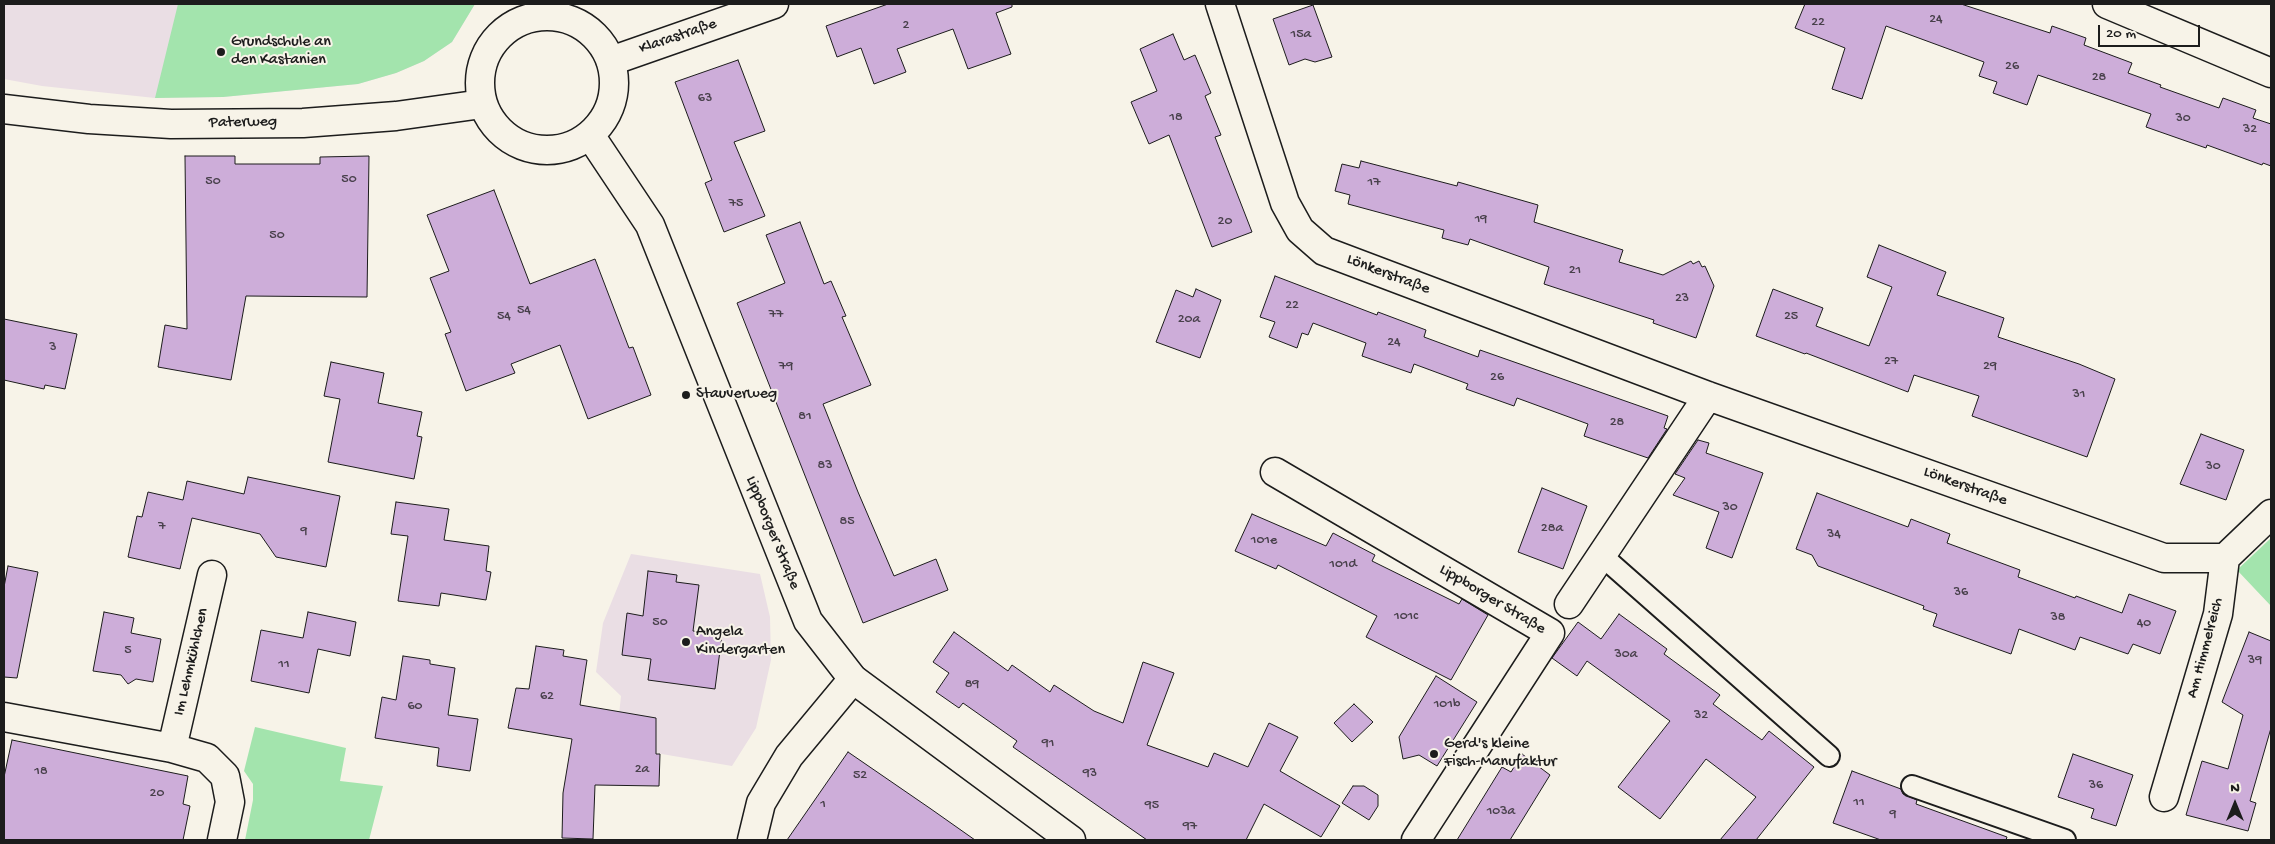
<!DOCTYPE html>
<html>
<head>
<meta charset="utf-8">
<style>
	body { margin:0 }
	#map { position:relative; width:2275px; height:844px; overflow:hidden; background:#f7f3e8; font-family:"Gochi Hand",sans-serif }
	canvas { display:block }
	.frame { position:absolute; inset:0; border:5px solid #1c1c1c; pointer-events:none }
	.north { position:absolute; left:2210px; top:779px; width:50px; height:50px; -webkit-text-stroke:4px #f7f3e8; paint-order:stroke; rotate:0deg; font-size:14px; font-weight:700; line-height:20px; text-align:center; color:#1c1c1c }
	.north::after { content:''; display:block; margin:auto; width:18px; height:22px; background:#1c1c1c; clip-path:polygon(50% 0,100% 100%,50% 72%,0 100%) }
	.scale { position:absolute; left:2098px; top:25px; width:102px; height:22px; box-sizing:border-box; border:2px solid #1c1c1c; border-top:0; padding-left:6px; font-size:15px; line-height:18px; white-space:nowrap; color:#1c1c1c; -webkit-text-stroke:4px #f7f3e8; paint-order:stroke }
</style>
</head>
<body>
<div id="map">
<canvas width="2275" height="844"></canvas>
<div class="frame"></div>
<div class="north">N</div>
<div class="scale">20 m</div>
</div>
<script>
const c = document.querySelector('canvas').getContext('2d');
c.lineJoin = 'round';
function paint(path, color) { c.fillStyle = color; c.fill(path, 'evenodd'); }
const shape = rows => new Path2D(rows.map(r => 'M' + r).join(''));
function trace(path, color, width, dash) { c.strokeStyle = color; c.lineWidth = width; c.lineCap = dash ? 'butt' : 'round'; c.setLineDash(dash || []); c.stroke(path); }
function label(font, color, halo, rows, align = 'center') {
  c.font = font + ' "Gochi Hand",sans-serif'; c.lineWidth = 4; c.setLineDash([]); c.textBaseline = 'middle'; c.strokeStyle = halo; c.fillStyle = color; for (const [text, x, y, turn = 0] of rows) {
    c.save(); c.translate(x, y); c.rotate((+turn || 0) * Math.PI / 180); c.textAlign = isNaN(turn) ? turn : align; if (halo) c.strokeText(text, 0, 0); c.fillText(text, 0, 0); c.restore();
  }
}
const built = shape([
	[4,4,475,4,452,42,424,61,396,73,358,84,223,97,155,98,42,86,4,79],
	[631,554,760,574,770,617,771,660,756,728,732,766,656,753,615,752,621,696,596,672,603,623]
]);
const green = shape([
	[178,4,475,4,452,42,424,61,396,73,358,84,223,97,155,98],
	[2271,538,2271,606,2237,570],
	[255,727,346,748,340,781,383,786,369,840,245,840,253,800,253,784,244,771]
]);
const building = shape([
	[888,4,1012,4,1012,7,996,13,1011,54,968,69,953,29,897,49,906,72,874,84,861,48,837,57,826,26,888,4],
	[1805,4,1961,4,2050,33,2052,26,2086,38,2084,45,2132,63,2128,73,2161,85,2160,87,2219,108,2223,98,2256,110,2253,118,2271,124,2271,166,2263,163,2262,165,2207,145,2206,148,2146,127,2151,114,2038,75,2027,105,1993,93,1997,82,1979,76,1984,62,1886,26,1862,99,1832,89,1845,48,1795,28,1805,4],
	[1313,5,1332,57,1315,62,1305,59,1289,65,1273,19,1313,5],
	[1173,34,1184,60,1195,55,1211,93,1205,96,1221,135,1215,137,1252,232,1212,247,1169,135,1149,144,1131,102,1157,91,1140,49,1173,34],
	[738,60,765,131,734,142,765,216,724,232,705,183,712,180,675,82,738,60],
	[185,156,235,156,235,164,320,164,320,157,369,156,367,297,246,296,231,380,158,367,165,325,187,329,185,156],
	[1361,161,1457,186,1458,182,1538,205,1534,222,1623,250,1619,262,1663,275,1691,261,1693,264,1699,261,1702,267,1705,266,1714,286,1696,338,1653,323,1654,320,1544,284,1549,267,1470,239,1468,245,1442,238,1444,230,1348,204,1350,195,1335,191,1342,164,1359,168,1361,161],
	[494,190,530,284,595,259,629,348,633,347,651,395,588,419,560,345,511,364,515,373,466,391,445,334,451,332,430,278,449,271,427,215,494,190],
	[800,222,824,284,831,281,846,316,842,317,871,385,823,404,858,492,894,576,936,559,948,590,863,623,737,303,785,283,766,235,800,222],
	[1879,245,1946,272,1937,295,2004,318,1998,337,2079,364,2115,379,2087,457,1972,416,1979,396,1914,375,1908,392,1806,353,1805,354,1756,336,1773,289,1823,308,1816,326,1869,346,1892,287,1867,277,1879,245],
	[1275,276,1377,315,1378,312,1426,330,1424,337,1478,357,1480,350,1668,416,1664,428,1667,429,1648,458,1584,436,1588,424,1517,398,1514,406,1466,389,1468,384,1414,364,1411,373,1362,356,1366,343,1313,323,1308,335,1302,333,1297,348,1269,337,1275,322,1260,317,1275,276],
	[1196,289,1221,300,1200,358,1156,342,1176,290,1193,297,1196,289],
	[4,319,77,334,65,389,45,385,44,389,4,380,4,319],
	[331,362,384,373,378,403,422,412,417,436,422,437,414,479,328,462,340,399,324,396,331,362],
	[2201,434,2244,450,2226,500,2180,484,2201,434],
	[1698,440,1709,443,1706,453,1763,473,1732,558,1706,548,1719,512,1673,495,1685,478,1675,474,1698,440],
	[248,477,340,496,326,567,276,557,260,534,192,518,180,569,128,557,137,516,142,517,148,492,183,500,187,481,244,494,248,477],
	[1542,488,1587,506,1563,569,1518,552,1542,488],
	[1817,493,1908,527,1911,519,1950,534,1947,543,2020,570,2018,577,2075,598,2076,596,2122,613,2129,594,2176,611,2160,654,2133,644,2128,654,2080,637,2075,650,2019,629,2011,654,1933,626,1937,614,1923,609,1924,606,1818,566,1812,555,1796,549,1817,493],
	[396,502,449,509,444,540,489,546,486,571,491,572,486,600,441,593,439,606,398,601,408,536,391,534,396,502],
	[1252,514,1326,546,1333,533,1375,555,1372,561,1459,604,1462,599,1488,615,1451,680,1366,637,1377,616,1278,565,1276,569,1235,551,1252,514],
	[8,566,38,572,17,678,4,677,4,587,8,566],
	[648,571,677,575,676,582,699,585,693,631,722,635,715,689,648,680,651,659,622,655,627,613,643,616,648,571],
	[104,612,134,618,131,633,161,639,153,682,136,679,128,684,121,675,93,671,104,612],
	[308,612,356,622,350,656,318,649,309,693,251,681,261,630,303,638,308,612],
	[1619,614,1667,649,1664,654,1720,695,1713,704,1762,740,1769,731,1814,767,1756,840,1720,840,1756,797,1706,759,1660,819,1618,787,1670,721,1587,661,1577,676,1552,658,1578,622,1601,639,1619,614],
	[954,632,1008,671,1012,665,1050,692,1054,685,1094,711,1123,723,1143,662,1174,673,1147,745,1208,767,1214,753,1248,767,1269,723,1298,737,1280,771,1340,806,1321,837,1264,804,1246,840,1147,840,1013,747,1017,741,963,703,959,708,936,692,949,673,933,662,954,632],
	[2249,632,2271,641,2271,728,2250,801,2256,803,2248,831,2186,815,2202,761,2228,769,2243,715,2222,702,2249,632],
	[536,646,564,650,563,656,587,660,580,705,656,718,656,754,660,754,659,786,595,785,593,839,562,838,563,793,572,739,508,728,516,688,529,689,536,646],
	[403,656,430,660,430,664,455,668,448,715,478,719,470,771,437,766,439,748,375,738,382,697,396,700,403,656],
	[1436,676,1477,702,1437,766,1419,755,1403,759,1399,737,1436,676],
	[1354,704,1373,722,1352,742,1334,723,1354,704],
	[12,740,188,776,183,804,190,806,183,840,4,840,4,777,12,740],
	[848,752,931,809,975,840,787,840,848,752],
	[1522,754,1550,775,1510,840,1457,840,1502,767,1511,772,1522,754],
	[2073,754,2133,775,2116,826,2091,818,2094,809,2058,797,2073,754],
	[1852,771,1901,789,1903,794,1917,800,1916,804,2007,837,2006,840,1881,840,1833,823,1852,771],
	[1353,786,1364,786,1378,795,1378,806,1369,820,1342,803,1353,786]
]);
const service = shape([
	[1601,555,1829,756],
	[1912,786,2065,840]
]);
const minor = shape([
	[1220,4,1285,203,1300,230,1324,251,1708,396,2164,558,2225,558],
	[2107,4,2271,73],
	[611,61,774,4],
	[1275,472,1550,633,1416,840],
	[1569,604,1708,396],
	[4,717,172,748,207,758,225,776,230,802,222,840],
	[172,748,212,575],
	[2164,797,2218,614,2225,558,2271,514],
	[752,840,761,803,789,756,853,679]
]);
const tertiary = shape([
	[4,109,89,119,171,124,303,123,396,116,482,104]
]);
const secondary = shape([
	'480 83a67 67 0 1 1 134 0a67 67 0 1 1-134 0Z',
	[590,135,650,225,808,621,853,679,1071,840]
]);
const markers = [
	[221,52,5,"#1c1c1c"],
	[686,395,5,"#1c1c1c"],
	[686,642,5,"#1c1c1c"],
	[1434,754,5,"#1c1c1c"]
];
const numberNames = [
	["24",1936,20],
	["22",1818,23],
	["2",906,26],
	["15a",1301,35],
	["26",2012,67],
	["28",2099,78],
	["63",705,99],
	["18",1176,118],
	["30",2183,119],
	["32",2250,130],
	["50",349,180],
	["50",213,182],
	["17",1374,183],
	["75",736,204],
	["19",1481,220],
	["20",1225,222],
	["50",277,236],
	["21",1575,271],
	["23",1682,299],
	["22",1292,306],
	["54",524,311],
	["77",776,315],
	["54",504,317],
	["25",1791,317],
	["20a",1189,320],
	["24",1394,343],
	["3",53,348],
	["27",1891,362],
	["79",786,367],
	["29",1990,367],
	["26",1497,378],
	["31",2079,395],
	["81",805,417],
	["28",1617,423],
	["83",825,466],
	["30",2213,467],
	["30",1730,508],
	["85",847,522],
	["7",162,527],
	["28a",1552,529],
	["9",304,532],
	["34",1834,535],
	["101e",1264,541],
	["101d",1343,565],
	["36",1961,593],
	["101c",1406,617],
	["38",2058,618],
	["50",660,623],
	["40",2144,624],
	["5",128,651],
	["30a",1626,655],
	["39",2255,661],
	["11",284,665],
	["89",972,685],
	["62",547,697],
	["101b",1447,705],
	["60",415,707],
	["32",1701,716],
	["91",1048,744],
	["2a",642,770],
	["18",41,772],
	["93",1090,774],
	["52",860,776],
	["36",2096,786],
	["20",157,794],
	["11",1859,803],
	["1",823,805],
	["95",1152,806],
	["103a",1501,812],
	["9",1893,815],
	["97",1190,827]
];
const streetNames = [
	["Klarastraße",678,37,-19],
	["Paterweg",243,123,-1],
	["Lönkerstraße",1388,275,21],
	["Lönkerstraße",1965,487,20],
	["Lippborger Straße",772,533,68],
	["Lippborger Straße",1492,600,31],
	["Am Himmelreich",2206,648,-75],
	["Im Lehmkühlchen",192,662,-77]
];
const poiNames = [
	["Grundschule an",231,43],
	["den Kastanien",231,61],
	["Stauverweg",696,395],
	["Angela",696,633],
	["Kindergarten",696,651],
	["Gerd's kleine",1444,745],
	["Fisch-Manufaktur",1444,763]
];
paint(built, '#eadee4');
paint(green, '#a3e4ad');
paint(building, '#cdadd9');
trace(building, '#1c1c1c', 1);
trace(service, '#1c1c1c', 24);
trace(minor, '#1c1c1c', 31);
trace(tertiary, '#1c1c1c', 31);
trace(secondary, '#1c1c1c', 31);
trace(service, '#f7f3e8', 20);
trace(minor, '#f7f3e8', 28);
trace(tertiary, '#f7f3e8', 28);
trace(secondary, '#f7f3e8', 28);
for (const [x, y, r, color] of markers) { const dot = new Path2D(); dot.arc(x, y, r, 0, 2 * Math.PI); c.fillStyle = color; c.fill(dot); trace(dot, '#f7f3e8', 2); }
label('14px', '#48404b', null, numberNames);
label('16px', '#1c1c1c', '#f7f3e8', streetNames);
label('16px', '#1c1c1c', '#f7f3e8', poiNames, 'left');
</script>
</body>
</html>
